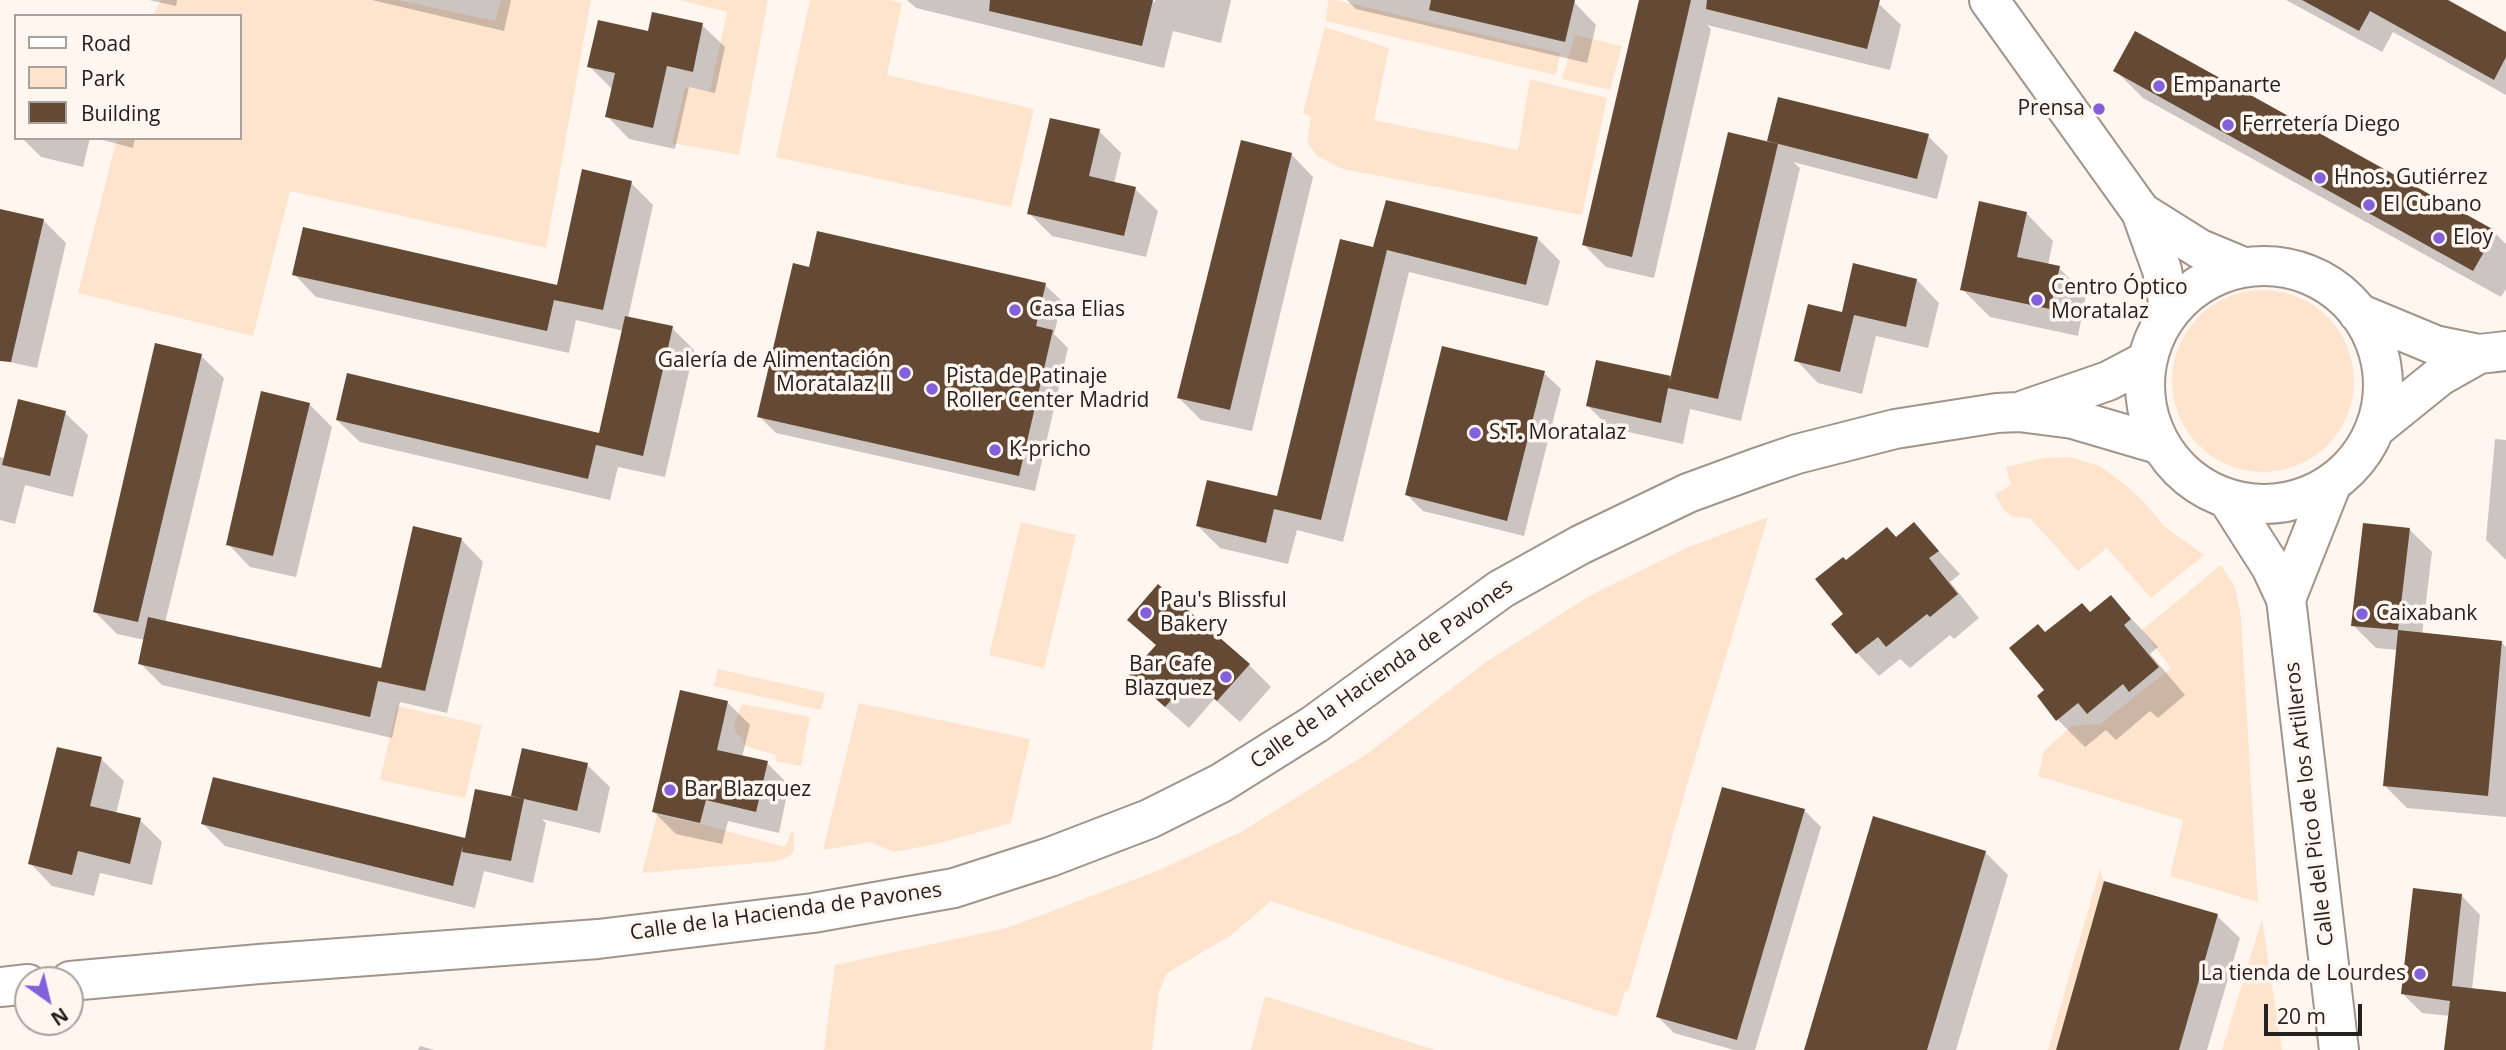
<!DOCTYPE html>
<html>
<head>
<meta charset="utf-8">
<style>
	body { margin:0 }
	#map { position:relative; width:2506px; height:1050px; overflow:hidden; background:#fff6f0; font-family:"Open Sans",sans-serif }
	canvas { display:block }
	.legend { position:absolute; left:14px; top:14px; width:228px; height:126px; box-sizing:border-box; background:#fff6f0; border:2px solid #a8a19c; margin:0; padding:9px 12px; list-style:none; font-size:21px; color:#26211d }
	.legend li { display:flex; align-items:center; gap:14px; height:35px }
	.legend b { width:35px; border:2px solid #a8a19c }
	.north { position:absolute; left:14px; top:966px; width:70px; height:70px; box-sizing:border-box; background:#fff6f0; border:2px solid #a8a19c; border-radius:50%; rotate:146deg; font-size:19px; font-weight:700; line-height:28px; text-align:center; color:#26211d }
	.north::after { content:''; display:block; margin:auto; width:24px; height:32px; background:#8460db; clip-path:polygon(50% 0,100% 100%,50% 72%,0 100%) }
	.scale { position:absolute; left:2264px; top:1004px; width:98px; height:32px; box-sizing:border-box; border:4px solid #26211d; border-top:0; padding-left:9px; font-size:21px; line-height:24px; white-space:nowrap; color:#26211d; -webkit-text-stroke:5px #fff6f0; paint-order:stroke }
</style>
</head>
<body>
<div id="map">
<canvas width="2506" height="1050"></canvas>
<ul class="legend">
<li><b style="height:9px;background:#fff"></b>Road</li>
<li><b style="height:19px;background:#fee3cd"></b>Park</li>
<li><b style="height:19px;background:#644a35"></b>Building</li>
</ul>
<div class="north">N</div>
<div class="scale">20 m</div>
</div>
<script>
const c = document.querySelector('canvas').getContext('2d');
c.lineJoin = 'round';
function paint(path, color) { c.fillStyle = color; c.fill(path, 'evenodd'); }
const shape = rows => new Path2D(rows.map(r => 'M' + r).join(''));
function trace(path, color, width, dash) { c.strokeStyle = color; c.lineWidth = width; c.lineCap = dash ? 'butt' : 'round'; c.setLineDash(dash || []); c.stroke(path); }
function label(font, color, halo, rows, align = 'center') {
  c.font = font + ' "Open Sans",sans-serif'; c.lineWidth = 7; c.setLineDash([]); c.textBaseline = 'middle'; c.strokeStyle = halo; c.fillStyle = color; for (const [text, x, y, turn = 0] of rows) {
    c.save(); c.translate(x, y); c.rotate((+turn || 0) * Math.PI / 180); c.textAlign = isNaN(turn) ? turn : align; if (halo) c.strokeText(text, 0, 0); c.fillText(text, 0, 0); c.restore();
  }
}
const green = shape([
	[161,0,398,0,495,21,501,0,591,0,546,248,290,191,253,336,78,293,117,138,240,138,240,16,153,16],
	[679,0,768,0,739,155,672,143,685,87,710,91,727,12],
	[810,0,889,0,902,3,887,75,1034,109,1011,207,776,157],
	[1328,0,1336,0,1560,53,1556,75,1326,21],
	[1325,27,1389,48,1374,120,1518,150,1530,79,1607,98,1582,215,1343,169,1317,156,1307,142,1311,117,1303,113],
	[1575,35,1622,46,1610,90,1562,79],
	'2172 381a91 91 0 1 1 182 0a91 91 0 1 1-182 0Z',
	[2070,457,2100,466,2124,484,2143,501,2165,527,2204,555,2151,598,2107,548,2078,571,2030,518,2012,517,2003,509,1995,494,2011,485,2006,467,2044,458],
	[1768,517,1687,785,1628,992,1625,991,1617,1017,1271,901,1230,936,1167,973,1159,992,1152,1050,824,1050,835,965,1007,928,1157,871,1241,832,1368,753,1486,662,1591,595,1686,548],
	[1021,522,1076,535,1044,668,989,655],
	[2221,565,2235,587,2241,617,2258,902,2170,876,2183,820,2038,776,2044,751,2072,726,2100,724,2171,668,2142,630],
	[718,669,825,693,821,710,714,686],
	[859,703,1030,739,1011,823,936,844,894,852,870,842,823,850],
	[742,704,810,717,801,766,776,761,776,755,745,746,741,737,736,733,734,725],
	[397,706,482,725,465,798,380,780],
	[657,815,705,825,785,847,791,832,794,833,794,850,791,855,779,861,642,873],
	[2100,869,2104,881,2056,1050,2048,1050],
	[2262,919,2282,1050,2222,1050],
	[1265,996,1435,1050,1251,1050]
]);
const shadow = shape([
	[149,0,177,0,176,6],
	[372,0,511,0,504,31],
	[907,0,1146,0,1155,2,1155,0,1231,0,1221,43,1173,31,1164,68,916,8],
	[1347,0,1564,0,1574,2,1596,25,1587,63,1356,9],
	[1640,0,1866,0,1878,3,1901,25,1890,70,1707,25,1711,29,1654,278,1606,267,1584,245],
	[2286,0,2445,0,2506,34,2506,95,2393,32,2382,52],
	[702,25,725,47,715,93,689,87,675,149,629,139,607,116,612,89,589,66,649,33],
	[2115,70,2495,233,2506,244,2506,289,2501,297,2143,98],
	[1099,131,1121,153,1114,184,1135,189,1158,211,1146,257,1052,236,1029,213],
	[1928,136,1948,156,1937,199,1793,162,1800,168,1741,421,1690,409,1683,444,1610,428,1588,406,1670,378,1773,145,1769,140],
	[22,138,90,138,83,167,41,157],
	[95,138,135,138,133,148],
	[1291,154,1313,177,1252,431,1201,420,1179,398],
	[631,183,653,205,628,318,672,328,694,350,665,477,618,467,610,500,360,442,337,420,600,435,624,331,576,320,569,353,316,297,294,274,559,287],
	[2026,213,2053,241,2048,265,2059,268,2086,295,2078,336,1990,317,1962,289],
	[43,220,66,243,37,368,0,360],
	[1537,238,1560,261,1548,306,1409,272,1343,542,1297,530,1288,564,1220,548,1198,526,1278,498,1379,250,1375,246],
	[810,269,1045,285,1062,301,1054,334,1068,348,1035,491,776,433,759,416],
	[1917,280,1939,303,1928,348,1876,336,1862,394,1818,383,1796,360,1843,314],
	[201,356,224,378,165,623,382,670,461,539,483,562,447,713,400,702,392,738,162,685,140,663,145,640,117,634,95,612],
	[1544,373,1561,389,1524,536,1423,511,1407,495],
	[309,404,332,427,296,577,250,567,228,544],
	[65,413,88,435,73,497,25,485,15,524,0,520,0,457,6,458],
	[2495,439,2506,440,2506,560,2486,540],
	[1914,524,1960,574,1950,582,1979,618,1954,639,1950,635,1910,668,1900,659,1879,676,1857,653,1834,624,1846,614,1846,562,1896,538],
	[2410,530,2432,552,2422,635,2501,642,2506,647,2506,817,2407,808,2385,786,2398,650,2376,648,2353,625],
	[2111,597,2158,647,2150,654,2185,695,2158,718,2150,711,2116,740,2106,730,2085,747,2058,720,2039,696,2047,690,2046,634,2090,614],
	[1130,620,1249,665,1271,687,1240,722,1214,699,1189,728,1154,697,1157,646],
	[727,702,750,725,742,757,767,763,789,785,779,833,728,821,722,844,676,834,653,811],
	[101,759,124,781,116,814,140,820,162,842,152,885,100,873,94,896,52,886,30,863],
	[587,765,610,787,600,833,542,819,546,823,533,883,484,871,475,908,225,846,203,824,466,840,517,799,513,795],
	[1804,810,1821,827,1755,1050,1734,1050,1674,1033,1658,1017],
	[1985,852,2008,875,1956,1050,1806,1050],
	[2461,895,2480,915,2472,990,2506,993,2506,1050,2446,1050,2450,1016,2422,1013,2403,994],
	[2217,916,2240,938,2207,1050,2059,1050],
	[420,1046,435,1050,418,1050]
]);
const building = shape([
	[990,0,1153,0,1142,46,989,11],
	[1431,0,1575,0,1565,42,1429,10],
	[1639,0,1691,0,1632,257,1582,245],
	[1707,0,1880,0,1867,49,1706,9],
	[2302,0,2448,0,2506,32,2506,57,2494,80,2370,11,2359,31],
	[652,12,703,23,693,72,667,66,653,128,605,117,615,73,587,67,598,20,648,31],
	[2135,31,2496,231,2473,271,2113,71],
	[1778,97,1929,134,1917,179,1767,141],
	[1050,118,1100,129,1089,176,1136,187,1124,236,1027,214],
	[1728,132,1778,144,1718,399,1668,388,1661,423,1586,406,1596,360,1671,376,1669,383],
	[1241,140,1292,153,1230,410,1177,398],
	[582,169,632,181,603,310,554,300,556,291,547,331,292,275,303,227,557,285],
	[1386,200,1538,237,1526,285,1387,250,1321,520,1274,509,1266,543,1196,526,1207,480,1277,496,1340,239,1385,250,1373,247],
	[1979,201,2027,212,2017,257,2060,266,2050,309,1960,290],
	[0,209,44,219,11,362,0,361],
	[817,231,1046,283,1036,326,1053,330,1019,476,757,417,793,263,809,267],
	[1853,263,1917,279,1906,327,1854,315,1840,372,1794,361,1808,304,1842,312],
	[625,316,673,326,643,456,596,445,588,479,336,420,347,373,599,433],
	[155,343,202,354,138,622,93,612],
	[1442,346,1545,371,1507,521,1405,495],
	[261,391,310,403,273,556,226,545],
	[18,399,66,411,50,476,2,465],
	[1914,522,1939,551,1929,558,1958,594,1930,617,1927,614,1886,647,1878,637,1856,654,1831,624,1843,614,1815,579,1843,557,1846,560,1887,527,1896,537],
	[2363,523,2410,528,2398,630,2351,626],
	[413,526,462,538,425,691,378,681,370,717,138,664,148,617,381,668],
	[1158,584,1250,664,1217,701,1191,678,1165,707,1129,675,1156,645,1127,620],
	[2111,595,2131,619,2124,625,2159,667,2129,692,2123,684,2087,714,2078,703,2056,721,2037,696,2044,690,2009,648,2038,624,2045,632,2082,603,2090,612],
	[2398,630,2502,641,2488,796,2383,786],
	[680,690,728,701,717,750,768,761,756,812,706,800,700,823,652,812],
	[57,747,102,757,90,806,141,818,130,864,78,851,72,875,28,864],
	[522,748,588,763,577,811,511,796],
	[213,777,465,838,475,789,524,799,511,861,462,852,463,845,453,886,201,824],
	[1722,787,1805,809,1737,1040,1656,1017],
	[1873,816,1986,851,1927,1050,1804,1050],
	[2104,881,2218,914,2179,1050,2056,1050],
	[2413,888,2462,894,2452,986,2506,992,2506,1050,2444,1050,2450,1001,2401,994]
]);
const minor = shape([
	[1989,0,2141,212,2162,270,2170,312],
	[2141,212,2200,249,2241,266],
	'2145 385a119 119 0 1 1 238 0a119 119 0 1 1-238 0Z',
	[2358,313,2435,345,2479,354,2506,351],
	[2024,410,2108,381,2146,361],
	[2378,426,2440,376,2479,354],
	[2227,498,2271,567,2286,599,2339,1050],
	[2286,599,2332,483],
	[70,981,259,964,598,939,813,913,954,888,1050,857,1149,819,1221,783,1315,724,1501,589,1580,545,1688,493,1759,467,1797,454,1895,429,1997,413,2019,412,2073,419,2158,444],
	[0,987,28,984]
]);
const markers = [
	[2159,86,7,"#8460db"],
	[2099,109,7,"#8460db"],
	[2228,125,7,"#8460db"],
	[2320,178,7,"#8460db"],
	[2369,205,7,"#8460db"],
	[2439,238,7,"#8460db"],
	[2037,300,7,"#8460db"],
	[1015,310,7,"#8460db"],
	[905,373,7,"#8460db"],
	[932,389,7,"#8460db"],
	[1475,433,7,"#8460db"],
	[995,450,7,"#8460db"],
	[1146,613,7,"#8460db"],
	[2362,614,7,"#8460db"],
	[1226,677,7,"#8460db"],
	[670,790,7,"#8460db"],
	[2420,974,7,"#8460db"]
];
const poiNames = [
	["Empanarte",2173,86],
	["Prensa",2085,109,"right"],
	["Ferretería Diego",2242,125],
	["Hnos. Gutiérrez",2334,178],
	["El Cubano",2383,205],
	["Eloy",2453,238],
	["Centro Óptico",2051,288],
	["Moratalaz",2051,312],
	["Casa Elias",1029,310],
	["Galería de Alimentación",891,361,"right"],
	["Moratalaz II",891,385,"right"],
	["Pista de Patinaje",946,377],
	["Roller Center Madrid",946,401],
	["S.T. Moratalaz",1489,433],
	["K-pricho",1009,450],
	["Pau's Blissful",1160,601],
	["Bakery",1160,625],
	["Caixabank",2376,614],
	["Bar Cafe",1212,665,"right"],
	["Blazquez",1212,689,"right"],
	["Bar Blazquez",684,790],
	["La tienda de Lourdes",2406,974,"right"]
];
const streetNames = [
	["Calle de la Hacienda de Pavones",1382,674,-35],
	["Calle del Pico de los Artilleros",2310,804,-97],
	["Calle de la Hacienda de Pavones",786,912,-8]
];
paint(green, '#fee3cd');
paint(shadow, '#0003');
paint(building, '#644a35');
trace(minor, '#a1948a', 42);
trace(minor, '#fff', 38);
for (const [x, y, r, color] of markers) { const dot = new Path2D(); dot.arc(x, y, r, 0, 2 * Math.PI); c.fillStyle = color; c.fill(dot); trace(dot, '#fff6f0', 2.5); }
label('21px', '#26211d', '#fff6f0', poiNames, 'left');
label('21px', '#26211d', '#fff6f0', streetNames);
</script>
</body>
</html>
